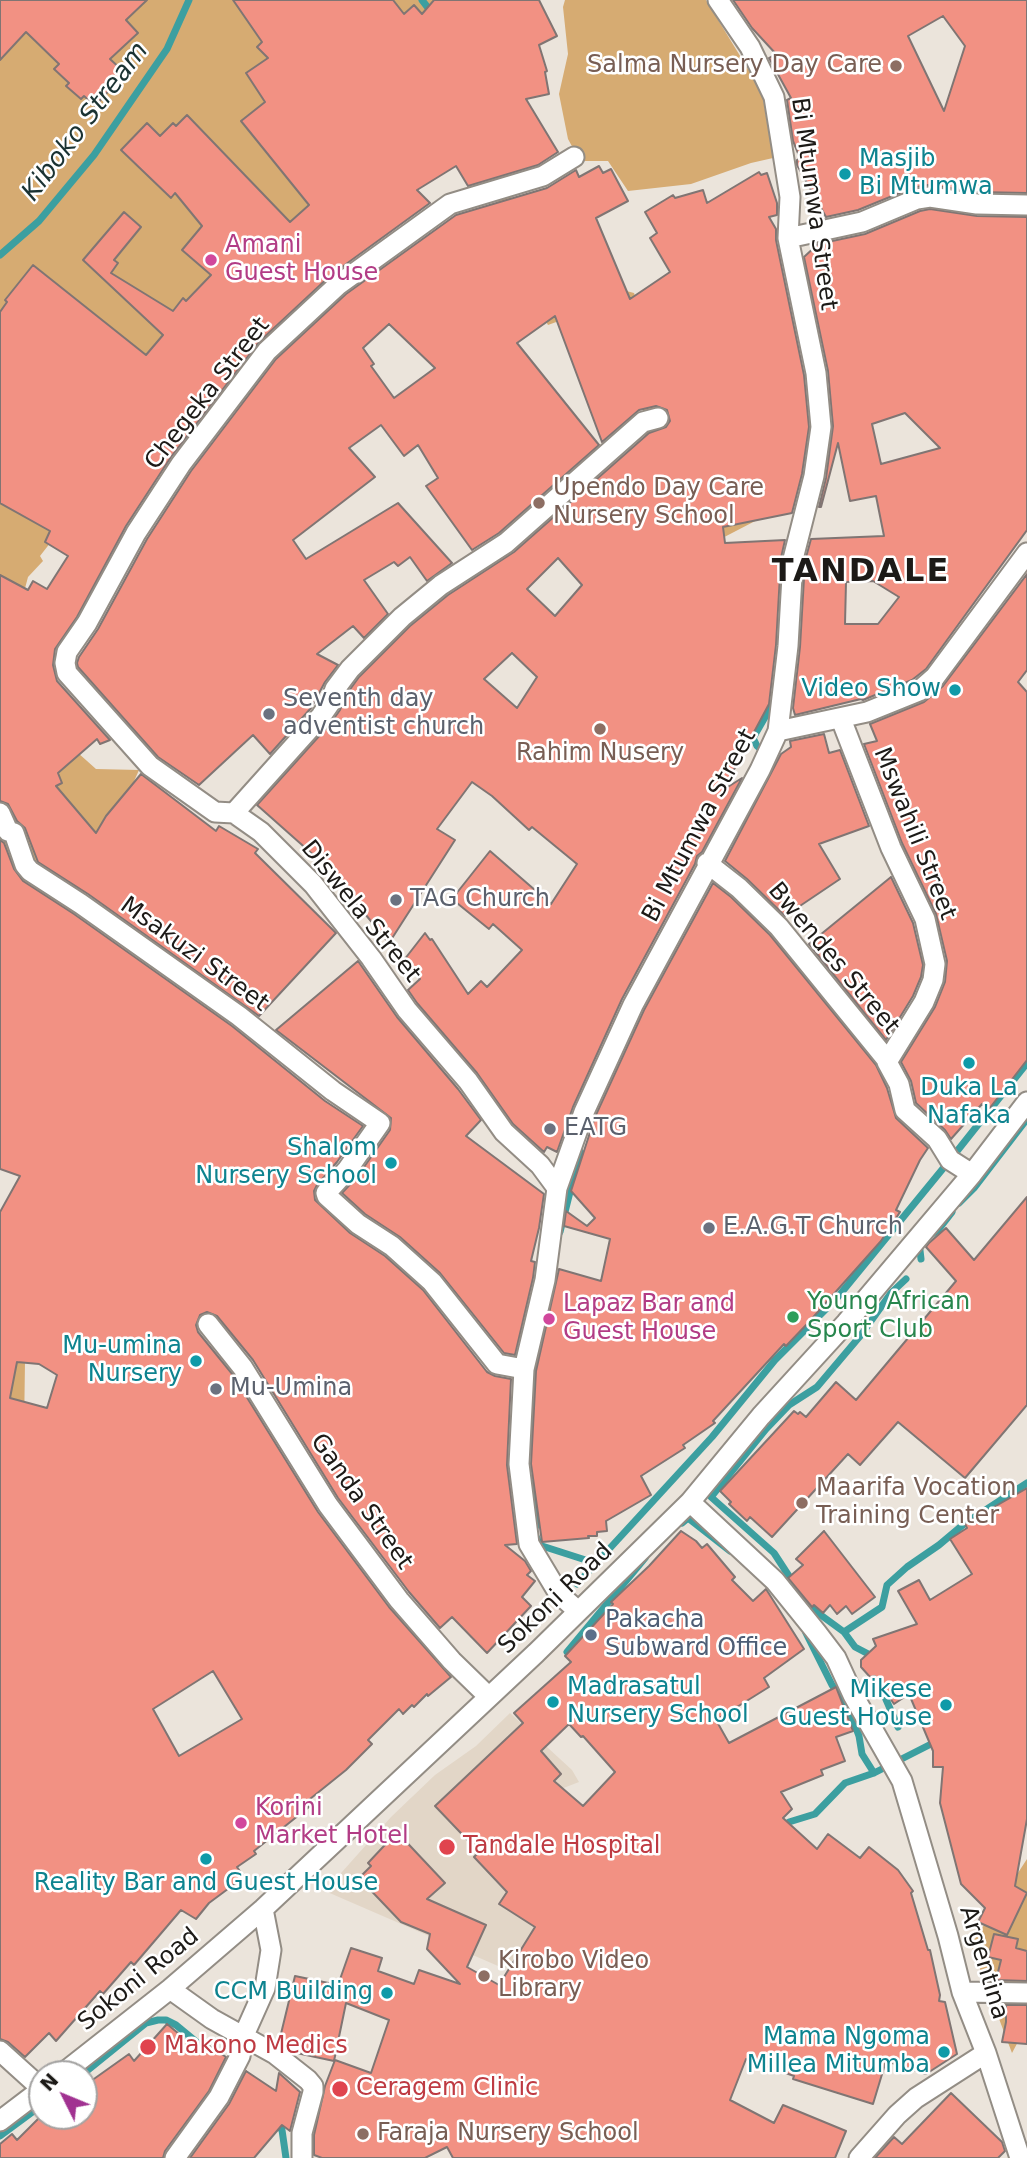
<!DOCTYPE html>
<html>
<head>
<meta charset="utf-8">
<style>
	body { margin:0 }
	#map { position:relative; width:1027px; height:2158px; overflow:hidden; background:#ebe4db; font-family:"DejaVu Sans",sans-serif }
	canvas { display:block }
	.north { position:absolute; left:28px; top:2060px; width:70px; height:70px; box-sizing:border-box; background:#fff; border:2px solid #a4a3a2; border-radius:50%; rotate:313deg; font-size:19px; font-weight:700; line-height:28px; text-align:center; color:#1c1a17 }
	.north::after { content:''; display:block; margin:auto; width:24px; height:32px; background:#a13291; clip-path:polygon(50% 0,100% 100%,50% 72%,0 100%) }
</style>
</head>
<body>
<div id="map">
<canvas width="1027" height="2158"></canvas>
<div class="north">N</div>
</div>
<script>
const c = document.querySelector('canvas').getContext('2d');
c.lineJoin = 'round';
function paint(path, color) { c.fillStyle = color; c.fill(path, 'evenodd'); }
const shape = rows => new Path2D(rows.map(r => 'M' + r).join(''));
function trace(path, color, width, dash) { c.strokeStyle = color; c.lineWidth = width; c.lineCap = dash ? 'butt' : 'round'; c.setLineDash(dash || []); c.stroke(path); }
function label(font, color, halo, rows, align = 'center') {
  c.font = font + ' "DejaVu Sans",sans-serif'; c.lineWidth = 5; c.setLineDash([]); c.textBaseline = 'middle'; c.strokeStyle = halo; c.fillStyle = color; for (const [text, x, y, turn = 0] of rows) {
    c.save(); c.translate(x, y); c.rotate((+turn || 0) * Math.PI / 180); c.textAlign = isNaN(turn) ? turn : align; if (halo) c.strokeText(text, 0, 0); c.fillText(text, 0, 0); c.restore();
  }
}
const built = shape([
	[510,1713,572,1770,579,1782,561,1789,555,1909,505,1969,325,1891,391,1817,435,1775,476,1746]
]);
const green = shape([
	[45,0,437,0,483,56,525,264,634,293,686,447,761,518,707,546,647,461,636,323,622,298,548,325,530,293,520,269,459,87,331,208,82,502,40,556,43,561,28,577,10,645,31,711,96,769,139,770,48,975,0,1091,0,36],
	[565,0,706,0,762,92,773,158,751,163,691,184,628,191,608,161,580,161,568,139,559,94,568,54,563,7],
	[0,1344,25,1361,24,1432,0,1479],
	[1027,1859,1027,2025,1012,2053,971,1945]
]);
const stream = shape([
	[422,0,432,13],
	[0,255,39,221,94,155,167,49,189,0],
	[766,754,757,746,753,738,775,700],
	[959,1203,974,1188,1027,1119],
	[560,1232,580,1152],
	[929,1236,938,1230,952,1212],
	[919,1242,921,1259],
	[532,1446,535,1356],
	[535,1482,536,1526],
	[682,1523,688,1518,730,1551],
	[537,1538,539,1545,595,1563],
	[577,1584,712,1437,775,1360,837,1298,950,1160,1027,1063],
	[844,1632,882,1607,887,1585,907,1567,939,1545,964,1524,1027,1483],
	[806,1633,832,1685,849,1709,859,1736,862,1754,874,1773],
	[567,1652,645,1558],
	[876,1658,855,1647,844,1632,818,1613,802,1596,774,1553,711,1497,766,1429,789,1405,817,1387,861,1335,891,1293,906,1279],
	[882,1672,878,1681,898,1727],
	[782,1827,789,1822,815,1814,845,1783,874,1773,937,1741],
	[83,2074,146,2023,158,2020,166,2020,176,2025,205,2049],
	[273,2121,282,2130,286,2158],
	[0,2136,42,2105]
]);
const building = shape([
	[0,0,147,0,126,20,138,33,110,59,125,73,95,106,84,96,81,99,66,86,69,83,54,69,59,64,26,32,0,60,0,0],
	[233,0,393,0,404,14,414,5,422,14,434,0,539,0,557,36,539,45,547,71,545,72,549,94,526,99,558,152,538,165,468,186,456,166,417,190,430,203,331,275,259,342,171,457,126,526,77,617,55,649,53,665,57,681,110,740,100,744,97,739,58,773,62,783,56,786,96,833,106,816,141,774,216,831,219,826,258,849,255,853,336,933,259,1016,88,894,38,862,25,828,17,821,8,804,0,801,0,575,28,590,33,581,47,589,68,556,45,542,50,531,0,503,0,312,7,302,5,300,33,265,146,355,163,335,83,260,124,212,141,227,114,260,118,263,111,273,173,311,183,298,186,301,211,275,182,250,202,226,175,193,171,198,121,150,147,123,160,136,173,123,176,126,187,115,290,222,309,205,241,121,265,102,246,73,268,58,257,47,262,42,233,0],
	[733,0,1027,0,1027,193,978,192,928,185,912,188,858,210,826,217,797,165,797,160,800,158,793,141,787,100,791,98,769,58,776,54,752,28,733,0],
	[943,16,965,46,944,111,908,36,943,16],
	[599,166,603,173,611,169,628,201,596,218,630,299,670,272,650,238,657,233,645,212,673,195,675,198,703,190,707,203,759,172,761,175,767,173,777,203,777,215,769,217,776,229,776,240,804,375,809,427,802,474,792,513,723,527,725,543,785,540,781,558,776,645,769,704,723,790,742,778,702,852,697,856,695,864,622,999,573,1107,557,1152,547,1147,544,1152,513,1124,477,1073,417,1003,408,990,420,979,404,960,425,933,430,940,432,939,468,994,481,981,487,987,522,950,493,924,489,929,452,899,490,851,551,904,577,864,532,827,529,830,492,796,472,782,437,829,455,840,389,943,342,886,345,883,257,805,330,724,340,710,346,695,359,677,410,626,448,595,514,552,649,433,666,427,670,421,667,410,656,406,639,410,602,442,555,316,517,343,599,445,499,533,472,550,426,486,438,478,418,445,404,456,381,425,349,448,375,477,293,540,306,559,398,503,452,563,427,581,410,557,398,566,394,562,364,580,388,614,364,638,353,626,317,654,338,665,325,682,311,708,270,754,253,735,199,785,158,757,78,667,77,663,79,657,98,629,147,539,191,471,276,359,346,294,456,215,547,188,576,170,579,177,599,166],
	[389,324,435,368,394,398,371,366,374,364,363,348,389,324],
	[558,558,582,585,555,616,527,589,558,558],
	[512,653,537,677,517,708,484,679,512,653],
	[930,209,977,216,1027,217,1027,530,926,669,912,680,863,700,861,699,795,715,793,708,800,647,805,561,811,539,884,536,876,496,850,501,838,443,821,507,819,507,826,478,833,426,828,371,804,257,818,244,865,234,920,211,930,209],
	[905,413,940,448,881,464,872,424,905,413],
	[873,581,899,597,878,624,845,624,846,582,873,581],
	[1027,574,1027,670,1018,682,1027,692,1027,1060,989,1109,982,1104,951,1139,945,1130,916,1103,911,1081,901,1062,935,1007,945,982,947,961,936,914,902,843,864,744,877,741,870,724,924,702,943,686,1027,574],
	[824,734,829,753,840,750,869,826,819,844,840,879,785,916,747,879,725,861,781,754,791,747,790,741,824,734],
	[0,840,4,843,14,869,23,881,74,914,232,1026,325,1101,363,1126,337,1162,317,1185,314,1191,315,1200,350,1233,385,1256,423,1290,487,1372,495,1376,511,1379,507,1465,517,1544,505,1545,525,1561,531,1571,527,1575,535,1581,522,1597,531,1606,487,1653,452,1617,440,1628,409,1592,338,1498,253,1360,217,1316,207,1312,200,1315,196,1325,198,1332,233,1375,318,1512,389,1607,451,1677,428,1696,427,1694,414,1707,412,1705,403,1714,399,1709,368,1740,372,1744,346,1770,305,1803,309,1807,254,1851,256,1854,237,1867,244,1877,209,1903,196,1919,181,1910,134,1965,131,1962,103,1994,100,1991,56,2041,49,2033,25,2057,8,2042,0,2039,0,1212,20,1176,0,1169,0,840],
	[17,1362,39,1364,57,1375,47,1408,10,1398,17,1362],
	[213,1671,242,1719,179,1756,153,1709,213,1671],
	[891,877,913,923,923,965,921,977,913,996,886,1040,809,944,891,877],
	[713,883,731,897,770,935,876,1065,887,1088,896,1118,928,1148,920,1160,896,1210,900,1212,881,1241,808,1323,786,1346,784,1344,713,1421,715,1423,683,1445,685,1448,641,1476,651,1495,606,1521,607,1531,597,1532,597,1536,588,1536,589,1538,542,1542,531,1464,536,1371,559,1269,601,1281,610,1239,564,1226,566,1211,587,1226,595,1218,571,1191,595,1117,644,1010,713,883],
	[358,961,397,1017,458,1089,481,1120,466,1136,544,1194,539,1228,531,1261,535,1262,533,1278,515,1355,504,1353,440,1273,400,1237,365,1214,342,1193,357,1177,390,1130,391,1118,276,1030,358,961],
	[1027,1197,1027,1405,965,1478,898,1422,860,1465,848,1454,772,1537,750,1517,747,1521,729,1504,731,1502,720,1491,794,1411,798,1414,800,1412,806,1417,836,1382,856,1400,956,1281,926,1247,929,1243,946,1228,974,1260,1027,1197],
	[1027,1488,1027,1819,1015,1886,1027,1893,1007,1935,978,1922,985,1908,961,1884,940,1803,943,1767,933,1767,933,1751,909,1694,894,1704,875,1676,870,1677,861,1667,861,1660,876,1646,873,1639,917,1624,898,1591,919,1580,930,1600,972,1574,950,1539,967,1528,965,1524,980,1515,1027,1488],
	[681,1531,696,1541,702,1548,707,1544,735,1577,732,1580,753,1601,766,1589,804,1649,764,1678,769,1687,716,1720,729,1743,836,1687,853,1731,836,1737,845,1761,821,1770,823,1775,781,1792,792,1809,783,1818,817,1849,828,1834,860,1858,869,1847,898,1870,913,1891,911,1893,928,1950,930,1950,940,1995,939,2001,945,2002,957,2054,926,2074,886,2061,873,2104,793,2079,794,2076,746,2059,730,2100,774,2123,783,2105,846,2131,835,2158,453,2158,447,2147,425,2158,322,2158,314,2155,314,2135,325,2086,335,2060,371,2073,389,2020,346,2003,334,2061,292,2052,279,2042,295,1976,338,1985,351,1948,382,1958,378,1971,414,1984,419,1970,460,1984,427,1949,430,1934,401,1922,359,1878,371,1866,368,1863,397,1832,445,1883,427,1899,486,1925,467,1967,499,1985,535,1927,499,1904,507,1892,474,1857,479,1852,435,1806,523,1723,514,1713,571,1662,565,1656,613,1604,611,1602,649,1566,681,1531],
	[569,1724,581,1737,583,1736,615,1772,583,1806,554,1781,561,1774,541,1751,569,1724],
	[824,1531,875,1597,852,1614,846,1606,837,1614,830,1605,823,1613,814,1605,812,1607,788,1578,803,1565,796,1559,824,1531],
	[994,1934,1018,1939,1016,1948,1027,1951,1027,1981,996,1980,1001,1960,988,1957,994,1934],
	[1006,2005,1027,2005,1027,2044,1002,2042,1006,2022,1006,2005],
	[167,2024,196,2048,202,2041,226,2057,209,2091,165,2151,163,2158,0,2158,0,2144,12,2134,17,2140,41,2116,84,2116,84,2086,129,2054,134,2061,167,2024],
	[246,2071,276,2091,279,2073,300,2092,290,2131,282,2125,254,2158,190,2158,229,2104,246,2071],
	[951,2093,1002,2142,1005,2151,998,2158,875,2158,894,2137,902,2144,951,2093]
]);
const street = shape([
	[788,238,862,222,917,199,930,197,977,204,1027,205],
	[841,719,891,848,925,919,935,964,933,980,924,1002,887,1062,899,1084,905,1110,937,1139,950,1160,972,1174],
	[778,731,867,712,919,691,935,677,1027,553],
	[0,813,8,831,14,833,25,865,30,871,81,904,239,1016,333,1091,380,1123,347,1170,326,1193,327,1196,358,1224,392,1246,432,1282,497,1364,524,1369],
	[234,813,321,716,330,703,335,689,350,669,402,617,441,585,506,543,643,422,658,418],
	[707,863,739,888,779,927,887,1060],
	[557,1188,540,1165,504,1132,468,1081,407,1010,371,958,313,884,261,832,234,813,215,812,150,766,67,673,65,663,67,652,87,623,136,533,181,464,267,351,338,285,450,204,543,176,574,157],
	[208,1324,243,1368,328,1505,399,1600,452,1661,489,1697],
	[690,1502,775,1581,817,1633,836,1658,853,1695,902,1781,948,1936,962,1992,986,2053,1020,2158],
	[578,1611,559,1594,529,1544,519,1464,524,1369,545,1280,557,1188,584,1112,633,1005,760,770,778,731,788,646,793,559,814,476,821,427,816,373,788,238,790,197,774,97,750,47,718,0],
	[170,1989,212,2019,275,2054,308,2080,313,2086,313,2092,302,2133,302,2158],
	[962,1992,1027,1993],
	[0,2051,42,2089],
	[62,2074,170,1989,263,1909,536,1653,690,1502,761,1416,846,1323,972,1174,1027,1102],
	[0,2121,42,2089],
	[175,2158,219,2097,240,2056,244,2035,265,1988,271,1950,263,1909],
	[859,2158,897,2115,916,2098,986,2053]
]);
const markers = [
	[896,66,7,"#8d6e63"],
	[845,174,7,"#0f9aa8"],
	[211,260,7,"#d1479c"],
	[539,503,7,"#8d6e63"],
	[955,690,7,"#0f9aa8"],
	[269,714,7,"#6b7280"],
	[600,729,7,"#8d6e63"],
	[396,900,7,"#6b7280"],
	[969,1063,7,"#0f9aa8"],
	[550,1129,7,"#6b7280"],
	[391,1163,7,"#0f9aa8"],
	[709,1228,7,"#6b7280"],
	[793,1317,7,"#2e9e5b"],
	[549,1319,7,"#d1479c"],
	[196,1361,7,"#0f9aa8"],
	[216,1389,7,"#6b7280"],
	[802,1503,7,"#8d6e63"],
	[591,1635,7,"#5c6f8a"],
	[553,1702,7,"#0f9aa8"],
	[946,1705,7,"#0f9aa8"],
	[241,1823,7,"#d1479c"],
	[447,1847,9,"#e0444e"],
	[206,1859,7,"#0f9aa8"],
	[484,1976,7,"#8d6e63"],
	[387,1993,7,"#0f9aa8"],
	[148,2047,9,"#e0444e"],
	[944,2052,7,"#0f9aa8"],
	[340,2089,9,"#e0444e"],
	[363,2134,7,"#8d6e63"]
];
const educationNames = [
	["Salma Nursery Day Care",882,66,"right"],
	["Upendo Day Care",553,489],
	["Nursery School",553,517],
	["Rahim Nusery",600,754,"center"],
	["Maarifa Vocation",816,1489],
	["Training Center",816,1517],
	["Kirobo Video",498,1962],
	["Library",498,1990],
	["Faraja Nursery School",377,2134]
];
const cultureNames = [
	["Masjib",859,160,"left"],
	["Bi Mtumwa",859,188,"left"],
	["Video Show",941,690],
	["Duka La",969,1089,"center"],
	["Nafaka",969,1117,"center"],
	["Shalom",377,1149],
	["Nursery School",377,1177],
	["Mu-umina",182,1347],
	["Nursery",182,1375],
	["Madrasatul",567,1688,"left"],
	["Nursery School",567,1716,"left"],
	["Mikese",932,1691],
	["Guest House",932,1719],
	["Reality Bar and Guest House",206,1884,"center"],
	["CCM Building",373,1993],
	["Mama Ngoma",930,2038],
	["Millea Mitumba",930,2066]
];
const streetNames = [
	["Bi Mtumwa Street",813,204,82],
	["Chegeka Street",208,394,-52],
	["Bi Mtumwa Street",700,826,-62],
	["Mswahili Street",914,834,68],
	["Diswela Street",360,912,51],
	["Msakuzi Street",194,955,36],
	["Bwendes Street",833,959,50],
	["Ganda Street",361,1502,55],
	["Sokoni Road",556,1599,-44],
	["Argentina",983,1963,73],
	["Sokoni Road",139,1980,-39]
];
const hotelNames = [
	["Amani",225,246],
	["Guest House",225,274],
	["Lapaz Bar and",563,1305],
	["Guest House",563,1333],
	["Korini",255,1809],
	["Market Hotel",255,1837]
];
const worshipNames = [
	["Seventh day",283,700],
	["adventist church",283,728],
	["TAG Church",410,900],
	["EATG",564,1129],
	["E.A.G.T Church",723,1228],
	["Mu-Umina",230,1389]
];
const leisureNames = [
	["Young African",807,1303],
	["Sport Club",807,1331]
];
const serviceNames = [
	["Pakacha",605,1621],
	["Subward Office",605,1649]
];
const healthNames = [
	["Tandale Hospital",463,1847],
	["Makono Medics",164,2047],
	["Ceragem Clinic",356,2089]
];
const waterNames = [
	["Kiboko Stream",86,122,-53]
];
const districtNames = [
	["TANDALE",861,573]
];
paint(built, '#e2d6c7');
paint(green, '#d6ab72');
trace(stream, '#3c9fa0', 7);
paint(building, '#f29183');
trace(building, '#807573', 2);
trace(street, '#938d85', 23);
trace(street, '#fff', 19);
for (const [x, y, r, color] of markers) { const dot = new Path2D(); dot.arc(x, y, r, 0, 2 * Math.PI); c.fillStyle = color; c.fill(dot); trace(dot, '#fff', 2.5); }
label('24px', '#785e54', '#fff', educationNames, 'left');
label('24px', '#0d838f', '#fff', cultureNames, 'right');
label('24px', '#1c1a17', '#fff', streetNames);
label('24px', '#b23c85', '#fff', hotelNames, 'left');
label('24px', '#5b616d', '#fff', worshipNames, 'left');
label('24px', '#27864d', '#fff', leisureNames, 'left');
label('24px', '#4e5e75', '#fff', serviceNames, 'left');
label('24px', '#be3a42', '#fff', healthNames, 'left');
label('italic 26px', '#1a3232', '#fff', waterNames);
c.letterSpacing = '2px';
label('bold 32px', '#1c1a17', '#fff', districtNames);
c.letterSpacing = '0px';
</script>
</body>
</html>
